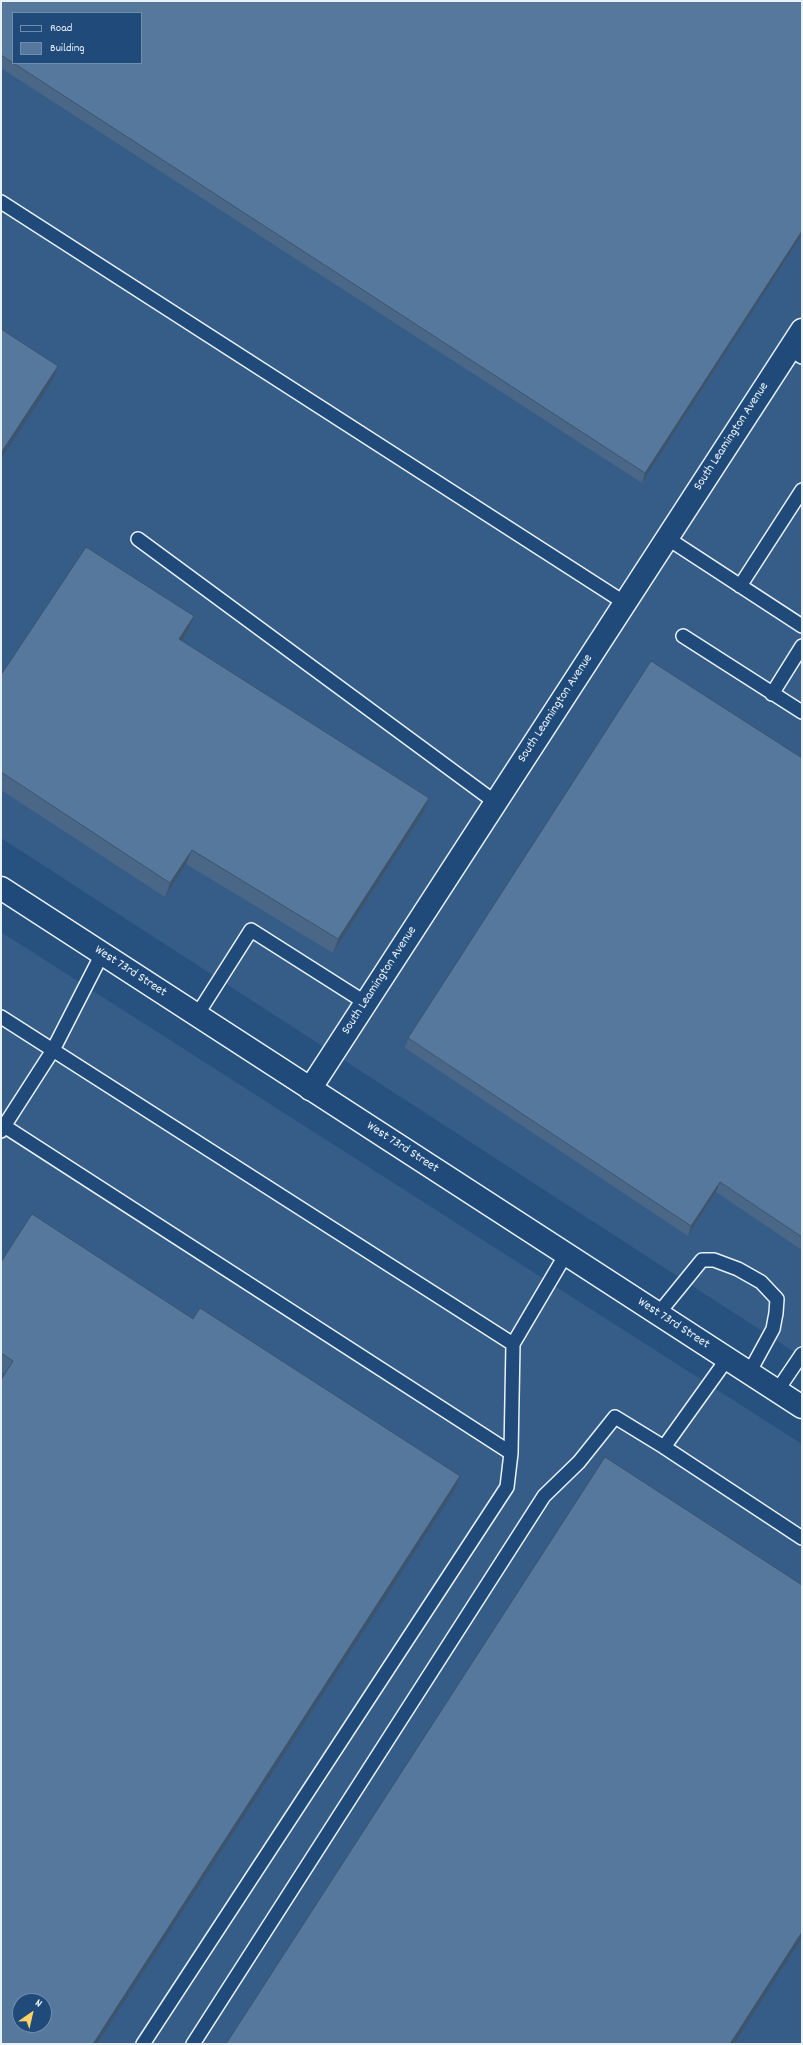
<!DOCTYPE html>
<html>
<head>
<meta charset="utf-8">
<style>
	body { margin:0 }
	#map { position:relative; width:803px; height:2045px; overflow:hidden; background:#27517f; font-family:Dekko,sans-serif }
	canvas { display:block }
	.frame { position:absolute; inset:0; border:2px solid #e8f1f8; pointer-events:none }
	.legend { position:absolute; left:12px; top:12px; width:130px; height:52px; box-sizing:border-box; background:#1f4a7a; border:1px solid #6f8dac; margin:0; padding:5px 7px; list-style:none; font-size:12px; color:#e8f1f8 }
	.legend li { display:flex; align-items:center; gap:8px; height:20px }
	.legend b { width:20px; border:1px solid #6f8dac }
	.north { position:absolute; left:12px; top:1993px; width:40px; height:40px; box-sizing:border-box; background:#1f4a7a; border:1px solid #6f8dac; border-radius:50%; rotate:34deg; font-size:11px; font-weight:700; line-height:16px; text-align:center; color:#e8f1f8 }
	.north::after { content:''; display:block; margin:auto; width:14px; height:18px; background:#ffd166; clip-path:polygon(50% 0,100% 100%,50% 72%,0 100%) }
</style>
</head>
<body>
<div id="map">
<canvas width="803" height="2045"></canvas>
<div class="frame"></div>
<ul class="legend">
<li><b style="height:5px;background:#1f4a7a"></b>Road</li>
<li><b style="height:11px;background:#57789d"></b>Building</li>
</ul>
<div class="north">N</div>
</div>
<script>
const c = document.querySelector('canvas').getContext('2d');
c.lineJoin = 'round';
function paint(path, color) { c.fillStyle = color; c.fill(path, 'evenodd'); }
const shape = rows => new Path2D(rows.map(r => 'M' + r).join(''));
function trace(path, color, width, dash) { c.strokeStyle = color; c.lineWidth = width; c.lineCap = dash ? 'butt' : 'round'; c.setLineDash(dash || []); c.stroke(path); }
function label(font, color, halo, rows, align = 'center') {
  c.font = font + ' Dekko,sans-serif'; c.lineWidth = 4; c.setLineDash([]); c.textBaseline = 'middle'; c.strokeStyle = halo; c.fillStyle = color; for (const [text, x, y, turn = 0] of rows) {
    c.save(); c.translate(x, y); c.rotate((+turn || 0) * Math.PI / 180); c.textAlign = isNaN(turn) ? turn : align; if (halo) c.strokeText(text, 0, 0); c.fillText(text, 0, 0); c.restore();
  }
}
const built = shape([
	[1,1,802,1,802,1357,1,838],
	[13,13,141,13,141,63,13,63],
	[1,932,802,1444,802,2044,1,2044],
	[20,2001,44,2001,44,2025,20,2025]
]);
const lane = shape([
	[1,202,625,603],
	[790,349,802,357],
	[667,538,802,626],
	[138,539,495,802],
	[740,586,802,490],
	[683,636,802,712],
	[772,694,802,646],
	[197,1015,251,930,366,1003],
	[1,1017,513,1344],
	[1,1124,511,1453],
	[1,1131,53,1050,102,954],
	[658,1314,702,1260,714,1260,738,1269,761,1282,777,1299,776,1313,773,1329,749,1373],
	[777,1391,802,1354],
	[664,1447,802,1538],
	[143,2044,507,1487,511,1453,513,1344,566,1254],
	[193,2044,544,1496,579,1462,615,1417,664,1447,727,1359]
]);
const street = shape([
	[310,1089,802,330]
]);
const secondary = shape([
	[1,888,802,1407]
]);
const wall = shape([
	[1,1,802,235,642,483,1,68],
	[194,616,189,630,182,641,429,798,424,812,333,953,186,864,165,897,1,790,1,675],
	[802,758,802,1250,716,1192,688,1236,405,1048,408,1038],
	[1,1262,455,1490,5,1374,1,1371]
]);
const shadedWall = shape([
	[802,231,802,235,642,483,645,473],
	[58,366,53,380,1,459,1,453],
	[194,616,189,630,174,654,179,639],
	[429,798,424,812,333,953,338,939],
	[192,850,186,864,165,897,170,883],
	[720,1182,716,1192,688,1236,691,1226],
	[460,1476,455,1490,97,2044,93,2044],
	[802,1932,802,1938,734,2044,730,2044]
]);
const building = shape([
	[1,1,802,1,802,231,645,473,1,55,1,1],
	[13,13,141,13,141,63,13,63,13,13],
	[1,329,58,366,1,453,1,329],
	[86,547,194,616,179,639,429,798,338,939,192,850,170,883,1,772,1,675,86,547],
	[651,661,802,758,802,1237,720,1182,691,1226,408,1038,651,661],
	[32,1214,193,1319,200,1308,460,1476,93,2044,1,2044,1,1380,13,1361,1,1353,1,1262,32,1214],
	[20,2001,44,2001,44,2025,20,2025,20,2001],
	[605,1457,802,1585,802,1932,730,2044,226,2044,605,1457]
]);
const streetNames = [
	["South Leamington Avenue",732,437,-57],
	["South Leamington Avenue",556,709,-57],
	["West 73rd Street",130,972,33],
	["South Leamington Avenue",380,981,-57],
	["West 73rd Street",402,1148,33],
	["West 73rd Street",673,1324,33]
];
paint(built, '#355d88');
trace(lane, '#e8f1f8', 16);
trace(street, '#e8f1f8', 25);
trace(secondary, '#e8f1f8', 25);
trace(lane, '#1f4a7a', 13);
trace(street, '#1f4a7a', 22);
trace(secondary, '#1f4a7a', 22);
paint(wall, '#4b6787');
paint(shadedWall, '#3d546e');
paint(building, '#57789d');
trace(building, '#3d546e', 1);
label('13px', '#e8f1f8', '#1f4a7a', streetNames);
</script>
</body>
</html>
